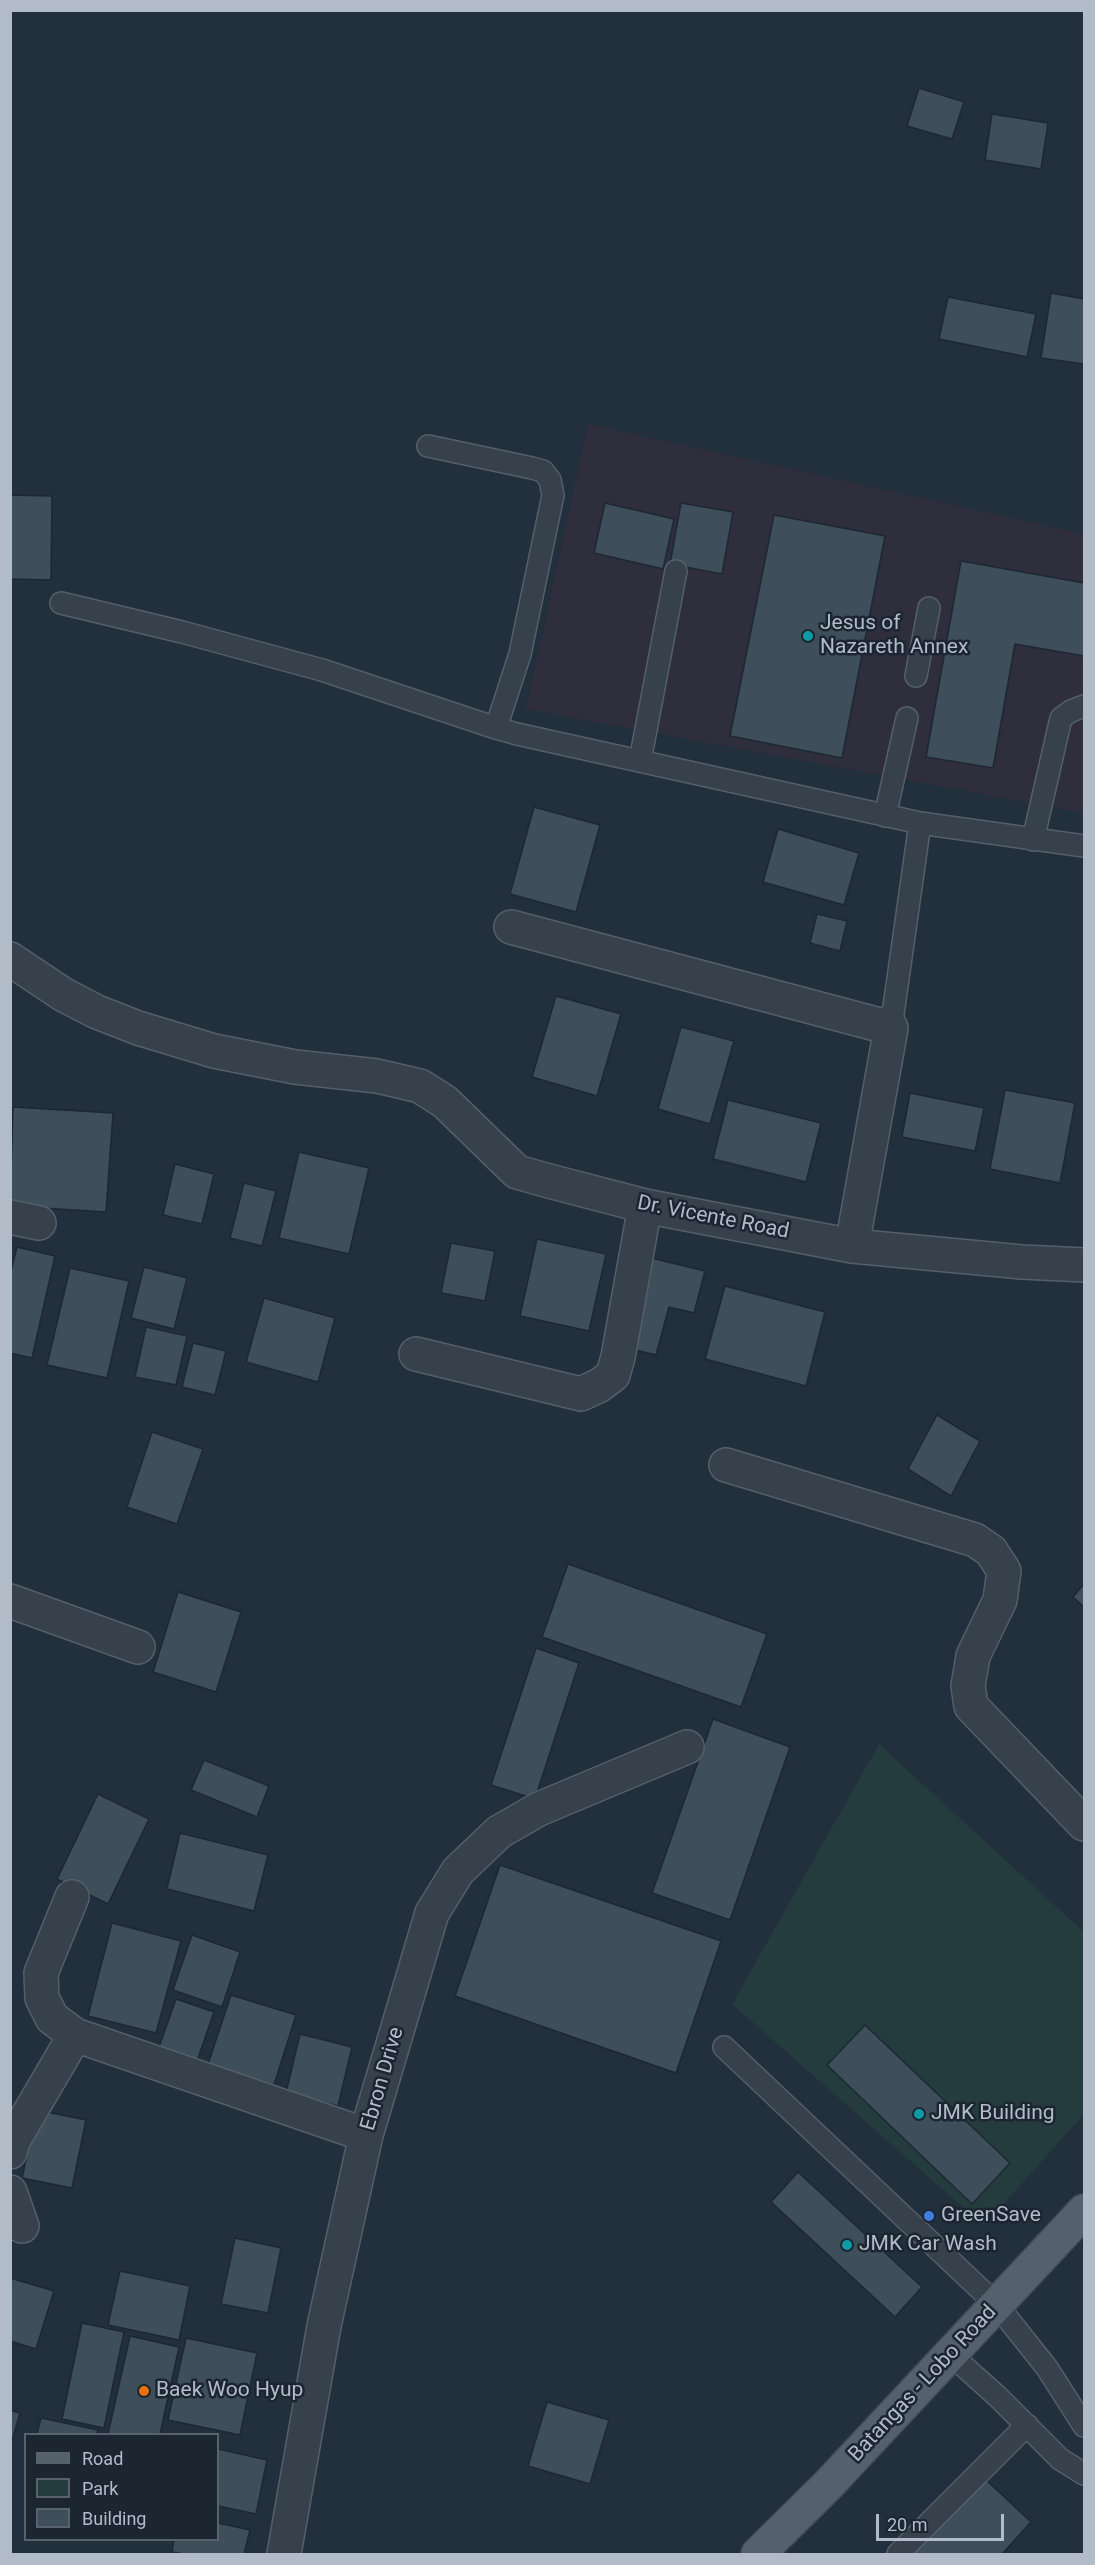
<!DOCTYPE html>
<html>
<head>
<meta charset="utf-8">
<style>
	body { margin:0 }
	#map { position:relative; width:1095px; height:2565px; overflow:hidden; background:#222f3c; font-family:Roboto,sans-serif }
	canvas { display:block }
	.frame { position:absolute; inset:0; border:12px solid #b1bcc8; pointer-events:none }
	.legend { position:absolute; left:24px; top:2433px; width:195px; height:108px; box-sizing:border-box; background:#1b2631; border:2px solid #57626d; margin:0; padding:8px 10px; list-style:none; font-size:18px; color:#b1bcc8 }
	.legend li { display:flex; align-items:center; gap:12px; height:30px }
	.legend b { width:30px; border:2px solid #57626d }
	.scale { position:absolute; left:876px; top:2514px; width:128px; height:27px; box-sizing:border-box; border:3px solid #b1bcc8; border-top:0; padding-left:8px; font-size:18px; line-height:21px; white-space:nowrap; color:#b1bcc8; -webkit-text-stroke:4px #1b2631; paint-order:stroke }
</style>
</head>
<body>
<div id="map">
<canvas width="1095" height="2565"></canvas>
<div class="frame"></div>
<ul class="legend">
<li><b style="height:8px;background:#54606c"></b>Road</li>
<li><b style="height:16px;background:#243c3d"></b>Park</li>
<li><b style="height:16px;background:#3e4e5b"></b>Building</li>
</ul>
<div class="scale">20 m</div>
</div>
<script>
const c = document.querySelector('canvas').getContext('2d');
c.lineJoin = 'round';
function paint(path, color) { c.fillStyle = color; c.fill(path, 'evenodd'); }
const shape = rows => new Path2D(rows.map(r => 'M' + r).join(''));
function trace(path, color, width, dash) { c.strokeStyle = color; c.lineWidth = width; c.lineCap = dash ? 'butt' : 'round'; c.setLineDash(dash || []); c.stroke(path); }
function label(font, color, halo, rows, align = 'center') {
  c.font = font + ' Roboto,sans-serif'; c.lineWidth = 5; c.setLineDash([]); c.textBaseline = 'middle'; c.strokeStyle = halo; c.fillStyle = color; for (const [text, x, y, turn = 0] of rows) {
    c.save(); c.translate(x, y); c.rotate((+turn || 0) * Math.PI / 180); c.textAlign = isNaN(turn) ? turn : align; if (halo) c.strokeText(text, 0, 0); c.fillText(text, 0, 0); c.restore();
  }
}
const medical = shape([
	[588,424,1084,534,1084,813,526,709]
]);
const green = shape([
	[879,1744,1084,1932,1084,2114,984,2226,732,2004]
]);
const building = shape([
	[919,88,964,102,952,139,907,126,919,88],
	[992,114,1048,123,1041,169,985,160,992,114],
	[1051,293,1084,299,1084,364,1041,358,1051,293],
	[948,297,1036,314,1027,357,939,339,948,297],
	[10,495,52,496,51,580,10,579,10,495],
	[605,503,674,519,663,569,594,553,605,503],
	[681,503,733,512,722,574,670,564,681,503],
	[774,515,885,536,842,758,730,736,774,515],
	[961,561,1084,583,1084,656,1015,644,993,768,926,757,961,561],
	[534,807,600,825,576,912,510,894,534,807],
	[778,829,859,853,844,905,763,882,778,829],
	[817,914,847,921,840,951,810,943,817,914],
	[556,996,621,1014,597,1096,532,1077,556,996],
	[681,1027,734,1041,710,1124,658,1109,681,1027],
	[1005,1090,1075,1103,1060,1183,990,1169,1005,1090],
	[910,1093,984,1108,975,1151,902,1137,910,1093],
	[728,1100,821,1123,806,1182,713,1159,728,1100],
	[13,1107,113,1113,106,1212,10,1206,13,1107],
	[299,1152,369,1168,349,1254,279,1238,299,1152],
	[175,1164,214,1174,202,1224,163,1215,175,1164],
	[244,1183,276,1191,262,1246,230,1238,244,1183],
	[537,1239,606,1254,589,1331,520,1316,537,1239],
	[451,1243,495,1251,485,1301,441,1293,451,1243],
	[17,1247,55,1256,32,1358,10,1353,10,1275,17,1247],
	[651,1258,705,1271,694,1313,669,1307,656,1355,627,1348,651,1258],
	[144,1267,187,1278,174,1329,131,1318,144,1267],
	[70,1268,129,1281,107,1378,47,1365,70,1268],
	[725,1286,825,1312,806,1386,705,1359,725,1286],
	[264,1298,335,1318,318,1382,246,1362,264,1298],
	[146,1327,187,1336,176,1385,135,1377,146,1327],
	[193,1343,226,1351,215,1395,182,1387,193,1343],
	[937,1415,980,1441,951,1496,908,1469,937,1415],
	[152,1432,203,1449,177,1524,127,1507,152,1432],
	[568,1564,767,1634,741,1707,542,1637,568,1564],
	[1084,1584,1084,1607,1073,1597,1084,1584],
	[178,1592,241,1612,216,1692,153,1672,178,1592],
	[536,1648,579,1663,535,1799,491,1785,536,1648],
	[713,1719,790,1747,730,1920,652,1893,713,1719],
	[204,1760,269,1786,257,1817,191,1790,204,1760],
	[98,1794,149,1819,108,1904,57,1879,98,1794],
	[180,1833,268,1855,254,1911,167,1889,180,1833],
	[500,1865,721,1941,676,2073,455,1996,500,1865],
	[112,1923,181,1941,156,2033,88,2016,112,1923],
	[192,1935,240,1952,222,2007,173,1990,192,1935],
	[231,1995,296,2015,274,2085,208,2064,231,1995],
	[176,1999,214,2012,197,2061,159,2047,176,1999],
	[865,2025,1010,2163,972,2204,827,2065,865,2025],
	[300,2034,352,2047,338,2106,286,2093,300,2034],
	[37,2110,86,2120,72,2188,22,2178,37,2110],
	[798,2172,922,2287,895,2317,771,2202,798,2172],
	[235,2238,281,2248,268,2313,221,2304,235,2238],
	[120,2271,190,2286,179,2340,108,2325,120,2271],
	[10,2278,54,2291,36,2349,10,2341,10,2278],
	[82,2323,124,2332,104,2428,62,2419,82,2323],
	[130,2336,179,2347,160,2434,108,2434,130,2336],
	[186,2338,257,2353,240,2435,168,2420,186,2338],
	[547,2402,609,2420,590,2484,528,2466,547,2402],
	[10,2410,20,2413,10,2448,10,2410],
	[41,2418,98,2430,97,2434,37,2434,41,2418],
	[218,2449,267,2460,256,2514,218,2506,218,2449],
	[982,2476,1031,2522,1002,2554,911,2554,982,2476],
	[218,2523,250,2530,244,2554,184,2554,172,2552,174,2540,218,2540,218,2523]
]);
const lane = shape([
	[428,446,532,468,543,471,550,480,553,495,520,654,496,728,517,734,920,823,1084,846],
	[61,603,182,632,322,670,496,728],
	[916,676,929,608],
	[640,761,676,571],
	[885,816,907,718],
	[1033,840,1061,718,1071,711,1084,706],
	[891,1028,920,823],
	[724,2047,997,2305,1047,2368,1084,2426],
	[950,2354,997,2396,1060,2459,1084,2474],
	[898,2554,1027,2425]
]);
const street = shape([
	[511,927,891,1028,852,1246],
	[10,959,64,995,97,1012,138,1028,214,1051,295,1067,377,1076,420,1086,445,1102,517,1172,549,1181,645,1206,852,1246,1022,1262,1084,1265],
	[10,1217,39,1223],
	[416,1354,581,1394,600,1385,613,1375,618,1357,645,1206],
	[726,1465,975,1540,991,1551,1004,1571,1000,1600,973,1656,968,1686,971,1706,1084,1824],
	[10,1601,138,1647],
	[72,1897,41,1973,42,1998,52,2018,75,2035,366,2135],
	[10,2152,13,2141,75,2035],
	[10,2192,22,2226],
	[284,2554,324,2326,366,2135,432,1913,458,1871,499,1832,539,1809,687,1747]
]);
const primary = shape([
	[758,2554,828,2485,1084,2211]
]);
const markers = [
	[808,636,6,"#0f9aa8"],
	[919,2114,6,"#0f9aa8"],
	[929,2216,6,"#3f7fe0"],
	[847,2245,6,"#0f9aa8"],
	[144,2391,6,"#e8710a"]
];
const poiNames = [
	["Jesus of",820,624],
	["Nazareth Annex",820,648],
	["JMK Building",931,2114],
	["GreenSave",941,2216],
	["JMK Car Wash",859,2245],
	["Baek Woo Hyup",156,2391]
];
const streetNames = [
	["Dr. Vicente Road",713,1218,11],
	["Ebron Drive",383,2079,-74],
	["Batangas - Lobo Road",923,2384,-47]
];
paint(medical, '#2e2e3d');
paint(green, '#243c3d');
paint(building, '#3e4e5b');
trace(building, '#1d2833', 1.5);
trace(lane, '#545f6a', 24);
trace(street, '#545f6a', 36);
trace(primary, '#3f4a55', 36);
trace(lane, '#36414c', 21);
trace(street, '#36414c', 33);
trace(primary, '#54606c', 33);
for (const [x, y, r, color] of markers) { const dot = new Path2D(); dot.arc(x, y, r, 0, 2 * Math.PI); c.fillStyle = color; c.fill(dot); trace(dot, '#1b2631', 2); }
label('21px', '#b1bcc8', '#1b2631', poiNames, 'left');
label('21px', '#b1bcc8', '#1b2631', streetNames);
</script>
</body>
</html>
